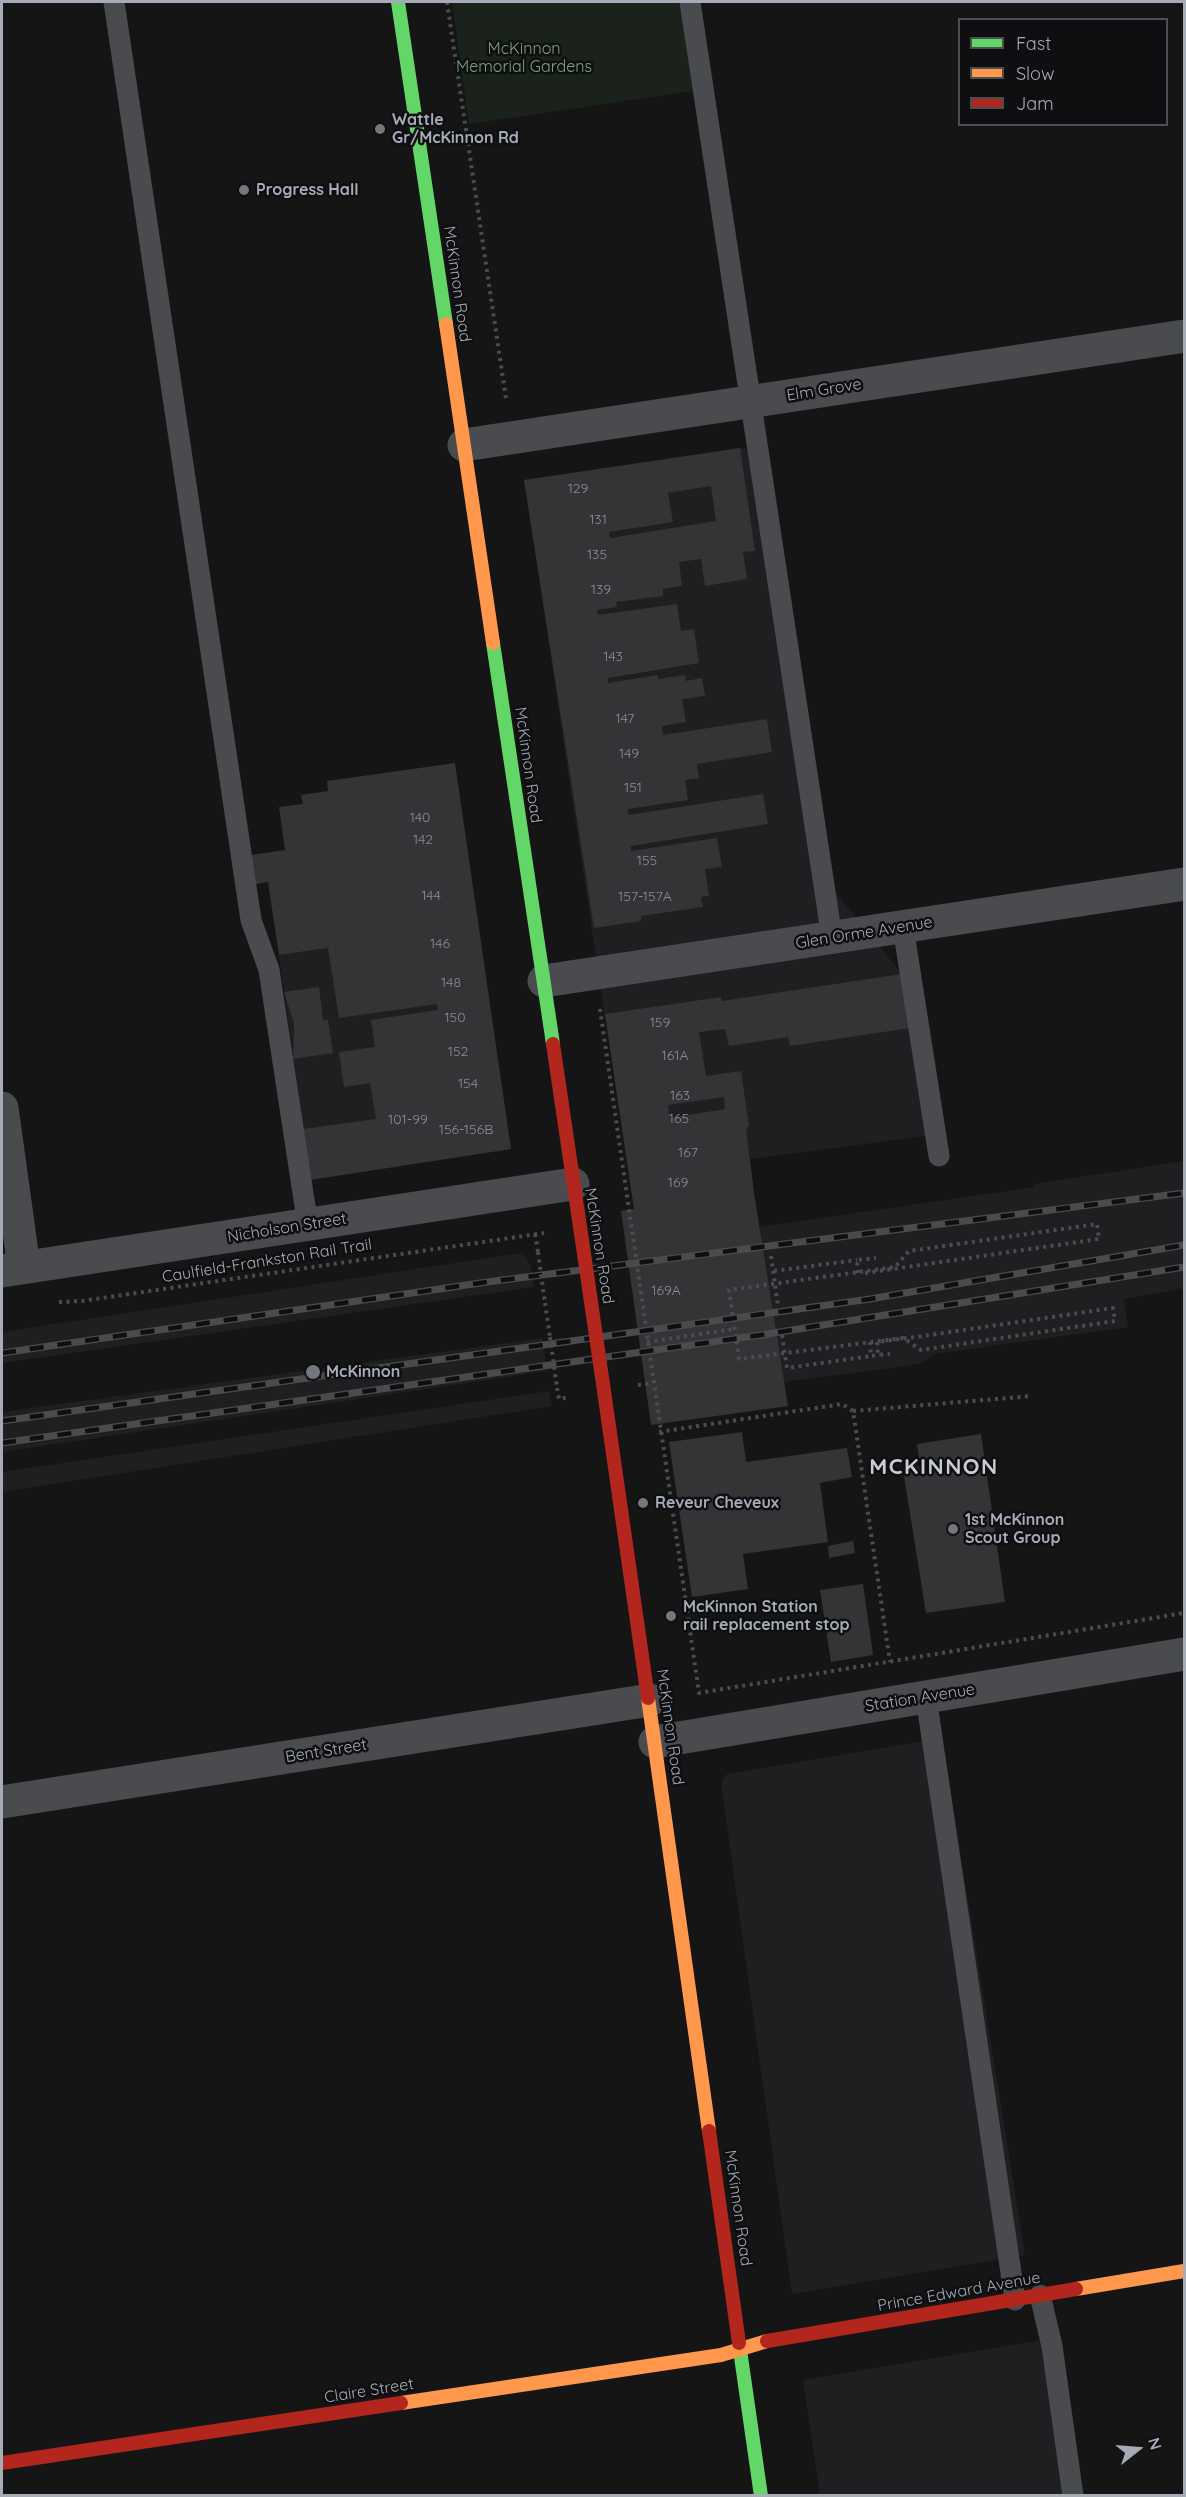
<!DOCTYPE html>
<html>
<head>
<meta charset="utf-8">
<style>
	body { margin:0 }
	#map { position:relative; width:1186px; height:2497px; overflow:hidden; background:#151515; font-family:Quicksand,sans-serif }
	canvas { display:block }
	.frame { position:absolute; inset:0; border:3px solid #a5acb7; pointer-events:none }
	.legend { position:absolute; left:958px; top:18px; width:210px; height:108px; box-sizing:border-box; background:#0f0f11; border:2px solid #4b4e53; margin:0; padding:8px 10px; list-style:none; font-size:18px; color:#a5acb7 }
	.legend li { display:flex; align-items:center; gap:12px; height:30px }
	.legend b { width:30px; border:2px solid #4b4e53 }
	.north { position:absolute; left:1108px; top:2419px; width:60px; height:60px; -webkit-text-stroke:4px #0f0f11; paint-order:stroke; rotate:73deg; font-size:16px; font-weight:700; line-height:24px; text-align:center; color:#a5acb7 }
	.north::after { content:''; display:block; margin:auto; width:21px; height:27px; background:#a5acb7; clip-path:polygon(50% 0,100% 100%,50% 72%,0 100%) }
</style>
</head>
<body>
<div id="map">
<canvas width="1186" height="2497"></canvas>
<div class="frame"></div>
<ul class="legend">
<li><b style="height:8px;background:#63d668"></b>Fast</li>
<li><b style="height:8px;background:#ff974d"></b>Slow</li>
<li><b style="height:8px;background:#b3261e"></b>Jam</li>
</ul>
<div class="north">N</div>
</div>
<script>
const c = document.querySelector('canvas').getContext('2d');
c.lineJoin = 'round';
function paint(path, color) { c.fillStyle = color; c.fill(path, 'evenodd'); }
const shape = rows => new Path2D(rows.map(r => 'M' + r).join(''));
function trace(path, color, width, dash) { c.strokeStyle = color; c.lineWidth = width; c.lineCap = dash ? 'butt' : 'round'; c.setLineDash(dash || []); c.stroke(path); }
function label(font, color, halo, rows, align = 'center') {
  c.font = font + ' Quicksand,sans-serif'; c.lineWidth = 5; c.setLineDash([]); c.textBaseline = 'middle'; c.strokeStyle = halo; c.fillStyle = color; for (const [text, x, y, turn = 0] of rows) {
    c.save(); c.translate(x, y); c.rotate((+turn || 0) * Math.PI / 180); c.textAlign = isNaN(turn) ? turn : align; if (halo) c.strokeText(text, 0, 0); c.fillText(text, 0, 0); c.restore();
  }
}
const built = shape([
	[766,445,835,892,902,974,926,1136,750,1159,754,1193,634,1209,524,480],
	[328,948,493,1029,511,1149,310,1180,279,955],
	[1184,1161,1184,1288,1124,1299,1128,1327,934,1354,920,1364,664,1398,642,1244,1035,1187,1034,1184],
	[514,1254,521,1254,527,1259,531,1266,534,1287,2,1363,2,1332],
	[543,1338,547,1371,2,1452,2,1412],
	[549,1391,552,1406,2,1492,2,1472],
	[942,1738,1025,2255,792,2294,721,1783,727,1774],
	[1060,2337,1083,2495,820,2495,803,2380]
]);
const green = shape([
	[452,2,680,2,693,91,469,124]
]);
const building = shape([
	[740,448,755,551,743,552,747,579,705,586,701,559,679,562,682,586,663,589,663,596,616,602,617,607,597,610,598,615,677,604,681,631,694,629,699,663,608,678,608,683,658,675,658,679,685,675,686,681,702,678,705,696,682,699,686,722,662,726,663,735,767,719,772,752,697,764,699,778,685,780,688,800,628,809,628,815,763,794,768,824,631,846,631,851,717,838,722,867,705,869,709,896,701,897,703,907,641,916,641,921,594,928,524,480],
	[711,486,716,521,610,538,609,532,673,522,668,493],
	[455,763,511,1149,310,1180,303,1129,376,1119,370,1083,344,1087,339,1052,375,1047,371,1020,438,1010,437,1004,339,1018,328,948,279,955,268,882,256,884,251,855,285,850,279,807,303,804,301,795,328,791,327,781],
	[902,974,910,1028,790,1046,788,1037,729,1046,725,1029,699,1032,706,1076,741,1071,749,1126,746,1128,754,1193,788,1406,651,1425,621,1211,634,1209,605,1014,721,997,722,1001],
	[724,1097,725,1109,670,1118,668,1105],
	[319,987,323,1020,328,1020,333,1053,293,1059,294,1024,284,992],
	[742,1432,746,1462,847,1448,852,1477,820,1483,828,1542,743,1554,748,1589,692,1597,669,1442],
	[981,1434,1005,1602,926,1613,903,1470,920,1466,917,1444],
	[853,1541,855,1553,829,1558,828,1546],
	[863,1584,873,1655,831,1662,820,1590]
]);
const path = shape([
	[447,2,506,399],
	[600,1009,699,1693,1184,1613],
	[535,1234,538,1252],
	[771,1256,778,1306],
	[774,1271,857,1260],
	[858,1273,857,1260,876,1258],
	[865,1273,1099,1239,1097,1224,909,1251,895,1267,729,1290,739,1359,903,1338,921,1350,1115,1321,1113,1308,923,1336,877,1342,878,1355,890,1354],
	[59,1302,82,1301,544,1233],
	[545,1303,550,1337],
	[782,1335,787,1368,871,1356],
	[647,1342,735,1329],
	[870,1342,871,1356,880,1355],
	[638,1385,653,1383],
	[557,1388,559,1399,569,1397],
	[853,1411,1032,1396],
	[659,1432,842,1404,853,1411,890,1662]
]);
const lane = shape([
	[114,2,251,920,269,970,308,1226],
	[690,2,832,938],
	[903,927,939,1156],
	[926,1697,1015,2300],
	[1040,2295,1052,2346,1073,2496]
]);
const street = shape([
	[464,445,1184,336],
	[544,981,1184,884],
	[2,1108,24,1267],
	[2,1271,573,1184],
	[655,1742,1184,1654],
	[2,1802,650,1700]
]);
const fast = shape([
	[398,2,446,324],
	[493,643,553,1044],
	[739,2343,761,2496]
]);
const slow = shape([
	[446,324,493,643],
	[648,1698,709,2131],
	[1076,2289,1184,2271],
	[401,2403,721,2355,767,2341]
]);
const jam = shape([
	[553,1044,584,1254],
	[604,1391,648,1698],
	[709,2131,739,2343],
	[767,2341,1076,2289],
	[2,2463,401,2403]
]);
const rail = shape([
	[2,1353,487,1282,1184,1193],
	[2,1421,870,1299,1184,1245],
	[2,1443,761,1335,1184,1267]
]);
const pathBridge = shape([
	[538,1252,545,1303],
	[550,1337,557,1388]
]);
const jamBridge = shape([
	[584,1254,604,1391]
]);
const markers = [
	[380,129,6,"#73777e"],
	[244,190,6,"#73777e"],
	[313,1372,8,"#73777e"],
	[643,1503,6,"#73777e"],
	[953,1529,6,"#73777e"],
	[671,1616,6,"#73777e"]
];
const numberNames = [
	["129",578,489],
	["131",598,520],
	["135",597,555],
	["139",601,590],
	["143",613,657],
	["147",625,719],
	["149",629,754],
	["151",633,788],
	["140",420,818],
	["142",423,840],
	["155",647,861],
	["144",431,896],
	["157-157A",645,897],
	["146",440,944],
	["148",451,983],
	["150",455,1018],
	["159",660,1023],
	["152",458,1052],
	["161A",675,1056],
	["154",468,1084],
	["163",680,1096],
	["165",679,1119],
	["101-99",408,1120],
	["156-156B",466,1130],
	["167",688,1153],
	["169",678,1183],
	["169A",666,1291]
];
const parkNames = [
	["McKinnon",524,49],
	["Memorial Gardens",524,67]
];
const poiNames = [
	["Wattle",392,120],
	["Gr/McKinnon Rd",392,138],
	["Progress Hall",256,190],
	["McKinnon",326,1372],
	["Reveur Cheveux",655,1503],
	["1st McKinnon",965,1520],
	["Scout Group",965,1538],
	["McKinnon Station",683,1607],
	["rail replacement stop",683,1625]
];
const streetNames = [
	["McKinnon Road",457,284,82],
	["Elm Grove",824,390,-9],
	["McKinnon Road",528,765,82],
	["Glen Orme Avenue",864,933,-9],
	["Nicholson Street",287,1228,-9],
	["McKinnon Road",599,1246,81],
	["Caulfield-Frankston Rail Trail",267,1261,-9],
	["Station Avenue",920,1698,-9],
	["McKinnon Road",670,1727,82],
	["Bent Street",326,1751,-9],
	["McKinnon Road",738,2208,82],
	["Prince Edward Avenue",959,2292,-10],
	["Claire Street",369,2391,-9]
];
const districtNames = [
	["MCKINNON",934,1467]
];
paint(built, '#1f1f21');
paint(green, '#1b221c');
paint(building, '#343436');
trace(path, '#4b4c50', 4, [3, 4.5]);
trace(lane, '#494b4e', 21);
trace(street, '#494b4e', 33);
trace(fast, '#63d668', 14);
trace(slow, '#ff974d', 14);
trace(jam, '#b3261e', 14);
trace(rail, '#494b4d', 7);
trace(rail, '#0f0f11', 4.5, [14]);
trace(pathBridge, '#4b4c50', 4, [3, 4.5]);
trace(jamBridge, '#b3261e', 14);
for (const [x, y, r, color] of markers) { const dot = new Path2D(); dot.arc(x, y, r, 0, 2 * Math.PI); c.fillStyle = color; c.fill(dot); trace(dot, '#0f0f11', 2); }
label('14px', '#898e97', null, numberNames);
label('16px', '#7ca37c', '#0f0f11', parkNames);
label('bold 16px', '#a5acb7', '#0f0f11', poiNames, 'left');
label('16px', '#a5acb7', '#0f0f11', streetNames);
c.letterSpacing = '1.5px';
label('bold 22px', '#c7cbd3', '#0f0f11', districtNames);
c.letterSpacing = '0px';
</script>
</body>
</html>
